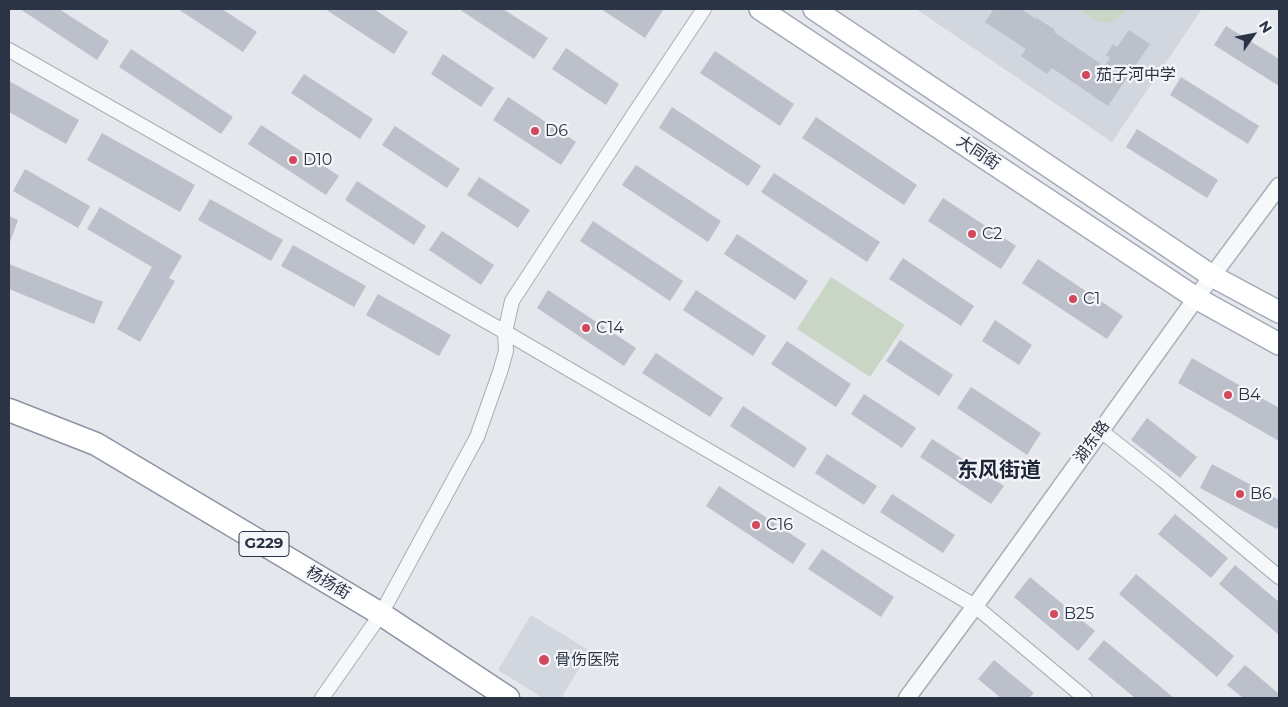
<!DOCTYPE html>
<html>
<head>
<meta charset="utf-8">
<style>
	body { margin:0 }
	#map { position:relative; width:1288px; height:707px; overflow:hidden; background:#e4e7ec; font-family:Montserrat,sans-serif }
	canvas { display:block }
	.frame { position:absolute; inset:0; border:10px solid #2b3445; pointer-events:none }
	.north { position:absolute; left:1228px; top:10px; width:50px; height:50px; -webkit-text-stroke:4px #f4f6f9; paint-order:stroke; rotate:57deg; font-size:14px; font-weight:700; line-height:20px; text-align:center; color:#2b3445 }
	.north::after { content:''; display:block; margin:auto; width:18px; height:22px; background:#2b3445; clip-path:polygon(50% 0,100% 100%,50% 72%,0 100%) }
</style>
</head>
<body>
<div id="map">
<canvas width="1288" height="707"></canvas>
<div class="frame"></div>
<div class="north">N</div>
</div>
<script>
const c = document.querySelector('canvas').getContext('2d');
c.lineJoin = 'round';
function paint(path, color) { c.fillStyle = color; c.fill(path, 'evenodd'); }
const shape = rows => new Path2D(rows.map(r => 'M' + r).join(''));
function trace(path, color, width, dash) { c.strokeStyle = color; c.lineWidth = width; c.lineCap = dash ? 'butt' : 'round'; c.setLineDash(dash || []); c.stroke(path); }
function label(font, color, halo, rows, align = 'center') {
  c.font = font + ' Montserrat,"Noto Sans SC",sans-serif'; c.lineWidth = 4.5; c.setLineDash([]); c.textBaseline = 'middle'; c.strokeStyle = halo; c.fillStyle = color; for (const [text, x, y, turn = 0] of rows) {
    c.save(); c.translate(x, y); c.rotate((+turn || 0) * Math.PI / 180); c.textAlign = isNaN(turn) ? turn : align; if (halo) c.strokeText(text, 0, 0); c.fillText(text, 0, 0); c.restore();
  }
}
const built = shape([
	[916,9,1202,9,1112,142],
	[531,615,590,651,561,698,543,698,498,670]
]);
const green = shape([
	[1079,9,1127,9,1124,13,1112,22,1098,22],
	[831,277,905,325,870,377,797,329]
]);
const building = shape([
	[20,9,59,9,109,41,97,60],
	[178,9,222,9,257,32,243,52],
	[325,9,374,9,408,32,394,54],
	[459,9,503,9,548,38,534,59],
	[601,9,661,9,663,10,645,38],
	[994,9,1021,9,1036,19,1037,18,1055,30,1054,32,1104,66,1110,58,1106,55,1113,44,1117,47,1129,30,1150,44,1108,106,1052,68,1047,74,1021,56,1026,49,985,22],
	[1226,26,1279,59,1279,86,1214,45],
	[566,48,619,84,606,105,552,69],
	[131,49,233,117,221,134,119,67],
	[715,51,794,104,780,126,700,73],
	[443,54,494,88,481,107,431,74],
	[304,74,373,119,360,139,291,93],
	[1181,77,1259,126,1248,144,1170,95],
	[9,81,79,120,66,144,9,112],
	[508,97,576,142,561,165,493,120],
	[672,107,761,166,748,186,659,128],
	[816,117,917,185,904,205,802,138],
	[261,125,339,176,326,195,248,144],
	[395,126,460,169,447,188,382,145],
	[1137,129,1218,180,1207,198,1126,147],
	[102,133,195,185,180,212,87,160],
	[636,165,721,221,708,242,622,185],
	[25,169,90,206,78,228,13,191],
	[774,173,880,242,867,262,761,192],
	[479,177,530,210,518,228,467,195],
	[357,181,426,226,414,245,345,200],
	[943,198,1016,246,1001,269,928,221],
	[210,199,283,240,271,261,198,220],
	[100,207,182,256,169,278,175,281,140,342,117,329,152,267,87,229],
	[9,216,18,220,9,245],
	[593,221,683,281,670,301,580,241],
	[442,231,494,265,481,285,429,250],
	[737,234,808,281,795,300,724,254],
	[293,245,366,286,354,307,281,266],
	[903,258,974,306,961,326,889,279],
	[1038,259,1123,316,1107,339,1022,283],
	[9,264,103,302,94,324,9,289],
	[548,290,636,348,624,366,537,308],
	[696,290,766,336,753,356,683,310],
	[378,294,451,335,439,356,366,315],
	[995,320,1032,345,1019,365,982,341],
	[900,340,953,375,939,396,886,361],
	[787,341,851,384,836,407,771,364],
	[656,353,723,398,710,417,642,373],
	[1192,358,1279,408,1279,441,1178,383],
	[971,387,1041,433,1027,455,957,408],
	[864,394,916,428,902,448,851,414],
	[743,406,807,448,794,468,730,426],
	[1147,418,1197,457,1180,478,1131,440],
	[932,439,1004,486,991,504,920,457],
	[827,454,877,486,864,505,815,473],
	[1212,464,1279,500,1279,524,1277,529,1200,488],
	[719,486,806,544,793,564,706,506],
	[892,494,955,535,943,553,880,512],
	[1175,514,1228,558,1211,578,1158,534],
	[822,549,894,597,881,617,808,569],
	[1235,565,1279,602,1279,635,1219,584],
	[1136,574,1234,656,1217,677,1119,594],
	[1030,577,1095,631,1078,651,1014,597],
	[1104,640,1174,698,1135,698,1088,659],
	[994,660,1034,693,1029,698,1001,698,978,679],
	[1245,665,1279,694,1279,698,1243,698,1227,685]
]);
const minor = shape([
	[9,50,505,332,975,606,1085,698],
	[1101,431,1163,480,1279,577],
	[322,698,381,614,477,437,500,372,506,351,505,332,512,301,634,114,704,9]
]);
const tertiary = shape([
	[907,698,975,606,1212,276,1279,186]
]);
const primary = shape([
	[760,9,1196,298,1279,344],
	[814,9,1212,276,1279,312]
]);
const trunk = shape([
	[9,410,96,444,381,614,508,698]
]);
const markers = [
	[1086,75,5,"#d1495b"],
	[535,131,5,"#d1495b"],
	[293,160,5,"#d1495b"],
	[972,234,5,"#d1495b"],
	[1073,299,5,"#d1495b"],
	[586,328,5,"#d1495b"],
	[1228,395,5,"#d1495b"],
	[1240,494,5,"#d1495b"],
	[756,525,5,"#d1495b"],
	[1054,614,5,"#d1495b"],
	[544,660,6,"#d1495b"]
];
const shields = [
	[264,544,50]
];
const shieldNames = [
	["G229",264,544]
];
const poiNames = [
	["茄子河中学",1096,75],
	["D6",545,131],
	["D10",303,160],
	["C2",982,234],
	["C1",1083,299],
	["C14",596,328],
	["B4",1238,395],
	["B6",1250,494],
	["C16",766,525],
	["B25",1064,614],
	["骨伤医院",555,660]
];
const streetNames = [
	["大同街",978,153,34],
	["湖东路",1092,442,-54],
	["杨扬街",328,583,31]
];
const districtNames = [
	["东风街道",999,471]
];
paint(built, '#d2d6de');
paint(green, '#c9d6c5');
paint(building, '#bbc0ca');
trace(minor, '#a9aeb7', 16);
trace(tertiary, '#a9aeb7', 19);
trace(primary, '#a3abb8', 24);
trace(trunk, '#8b94a3', 25);
trace(minor, '#f7f8fa', 14);
trace(tertiary, '#f7f8fa', 16);
trace(primary, '#fff', 21);
trace(trunk, '#fff', 22);
for (const [x, y, r, color] of markers) { const dot = new Path2D(); dot.arc(x, y, r, 0, 2 * Math.PI); c.fillStyle = color; c.fill(dot); trace(dot, '#f4f6f9', 2); }
for (const [x, y, w] of shields) { const box = new Path2D(); box.roundRect(x - w / 2, y - 12.5, w, 25, 4); c.fillStyle = '#f4f6f9'; c.fill(box); trace(box, '#2b3445', 1); }
label('bold 15px', '#2b3445', null, shieldNames);
label('16px', '#2b3445', '#f4f6f9', poiNames, 'left');
label('16px', '#2b3445', '#f4f6f9', streetNames);
label('bold 21px', '#1d2536', '#f4f6f9', districtNames);
</script>
</body>
</html>
